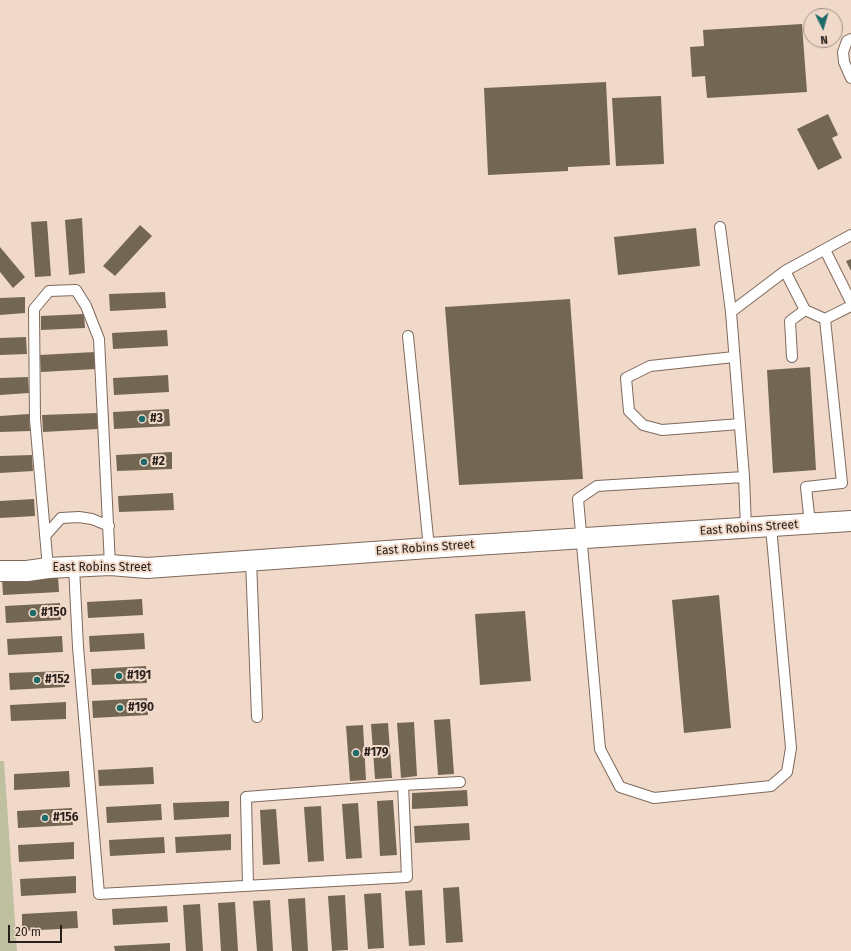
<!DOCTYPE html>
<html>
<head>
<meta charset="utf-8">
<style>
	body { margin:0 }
	#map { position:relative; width:851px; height:951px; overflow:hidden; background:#f1d9ca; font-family:"Fira Sans",sans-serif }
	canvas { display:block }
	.north { position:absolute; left:803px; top:8px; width:40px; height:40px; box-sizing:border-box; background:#f1d9ca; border:1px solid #a18f84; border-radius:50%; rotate:175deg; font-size:11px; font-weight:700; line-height:16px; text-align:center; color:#29201b }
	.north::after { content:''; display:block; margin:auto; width:14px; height:18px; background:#1f6b69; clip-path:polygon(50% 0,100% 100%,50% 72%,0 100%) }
	.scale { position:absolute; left:8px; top:925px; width:54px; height:18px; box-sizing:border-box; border:2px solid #29201b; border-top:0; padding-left:5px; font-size:12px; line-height:14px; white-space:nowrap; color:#29201b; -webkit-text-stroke:3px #f1d9ca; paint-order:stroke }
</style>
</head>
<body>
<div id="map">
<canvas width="851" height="951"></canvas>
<div class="north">N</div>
<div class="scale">20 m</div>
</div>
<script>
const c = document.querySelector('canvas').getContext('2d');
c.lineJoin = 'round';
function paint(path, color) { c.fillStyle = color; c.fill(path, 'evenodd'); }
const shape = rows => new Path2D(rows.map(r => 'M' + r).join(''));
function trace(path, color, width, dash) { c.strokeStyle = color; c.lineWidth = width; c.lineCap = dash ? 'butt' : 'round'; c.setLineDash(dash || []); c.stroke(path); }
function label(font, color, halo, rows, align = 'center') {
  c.font = font + ' "Fira Sans",sans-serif'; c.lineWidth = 4; c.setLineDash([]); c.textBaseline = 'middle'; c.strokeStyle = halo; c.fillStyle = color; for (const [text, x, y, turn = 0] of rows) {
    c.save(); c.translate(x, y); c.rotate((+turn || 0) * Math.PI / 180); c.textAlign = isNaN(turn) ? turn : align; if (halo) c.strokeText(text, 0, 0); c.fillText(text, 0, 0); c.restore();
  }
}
const green = shape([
	[0,761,4,761,17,951,0,951]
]);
const building = shape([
	[802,24,807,92,707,98,705,76,692,77,690,47,704,46,703,30],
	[606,82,610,165,568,167,568,171,488,175,484,88],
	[661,96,664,164,616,166,612,98],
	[828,114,838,135,832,138,842,158,818,170,797,129],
	[82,218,85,273,69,275,65,220],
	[47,221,51,276,35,277,31,222],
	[140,225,152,236,115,276,103,266],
	[696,228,700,266,618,275,614,237],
	[0,247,25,277,13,288,0,272],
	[851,259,851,271,846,261],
	[165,292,166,308,110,311,109,294],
	[25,297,25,313,0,315,0,298],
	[570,299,583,479,459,485,445,307],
	[84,314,85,328,41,330,41,316],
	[167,330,168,346,113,349,112,333],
	[26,337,27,354,0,355,0,338],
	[95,352,96,369,41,372,40,355],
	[810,367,816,470,773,473,767,370],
	[168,375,169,392,114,395,113,378],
	[28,377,29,393,0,395,0,378],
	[169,409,170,426,114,429,113,412],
	[97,413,98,429,43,432,42,415],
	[29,414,30,431,0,432,0,416],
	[172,452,172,469,117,471,116,455],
	[32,455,33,471,0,473,0,456],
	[173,493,174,510,119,512,118,496],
	[34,499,35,516,0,518,0,501],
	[58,576,59,592,3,595,2,578],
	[719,595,731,728,684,733,672,600],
	[142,599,143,615,88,618,87,602],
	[60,603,61,620,6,623,5,606],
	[525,611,531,681,480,685,475,614],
	[144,633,145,649,90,652,89,636],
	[62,636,63,652,8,655,7,639],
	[146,666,147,683,92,685,91,669],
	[64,671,65,687,10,690,9,673],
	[147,698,148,715,93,718,92,701],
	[66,702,66,719,11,721,10,705],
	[450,719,454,774,438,775,434,720],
	[414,722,417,776,401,778,397,723],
	[388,723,392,778,375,779,371,724],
	[363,725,366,780,350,781,346,726],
	[153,767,154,784,99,786,98,770],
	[69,771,70,787,14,790,14,774],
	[467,790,468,806,412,809,412,793],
	[393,800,397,855,380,856,377,801],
	[229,801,229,817,174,820,173,803],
	[358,803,362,858,346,859,342,804],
	[161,804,162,820,107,823,106,807],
	[321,806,324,861,308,862,304,807],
	[72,808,73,825,18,828,17,811],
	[276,809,280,864,263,865,260,810],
	[469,823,470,840,415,843,414,826],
	[231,834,231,850,176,853,175,837],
	[164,837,165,853,110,856,109,840],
	[74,842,74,859,19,862,18,845],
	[76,876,76,893,21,896,20,879],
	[459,887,463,942,446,943,443,888],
	[422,890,425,945,409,946,405,891],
	[381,893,384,948,368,949,364,894],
	[345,895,348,950,332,951,328,896],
	[305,898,308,951,292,951,288,899],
	[270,900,273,951,257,951,253,901],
	[235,902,238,951,221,951,218,903],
	[200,904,203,951,186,951,183,905],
	[167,906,168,922,113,925,112,909],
	[77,911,78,928,22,931,22,914],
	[170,943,170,951,115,951,114,946]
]);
const service = shape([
	[851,39,847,41,843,52,844,62,851,78],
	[720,227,731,312],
	[825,250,851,302],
	[785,271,805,310,825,319],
	[408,336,429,548],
	[734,357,650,366,626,378,629,411,643,425,662,430,740,424],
	[792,357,790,321,805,310],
	[744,477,597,486,578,499,600,749,620,787,654,798,771,786,787,772,791,748,771,527],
	[810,524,806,487,842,483,825,319,851,306],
	[746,528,744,477,731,312,785,271,851,235],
	[45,536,61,518,79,517,92,519,109,526],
	[251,560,257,717],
	[74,567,78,647,99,894,407,877,403,785,246,797,248,885],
	[48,568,35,419,34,309,49,291,76,290,86,306,99,339,110,565],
	[403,785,460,782]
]);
const minor = shape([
	[0,571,27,571,48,568,110,565,147,568,429,548,851,521]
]);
const markers = [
	[142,419,4,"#1f6b69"],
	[144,462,4,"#1f6b69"],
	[33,613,4,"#1f6b69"],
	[119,676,4,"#1f6b69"],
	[37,680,4,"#1f6b69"],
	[120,708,4,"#1f6b69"],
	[356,753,4,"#1f6b69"],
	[45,818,4,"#1f6b69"]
];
const poiNames = [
	["#3",150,419],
	["#2",152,462],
	["#150",41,613],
	["#191",127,676],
	["#152",45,680],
	["#190",128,708],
	["#179",364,753],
	["#156",53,818]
];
const streetNames = [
	["East Robins Street",749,528,-4],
	["East Robins Street",425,548,-4],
	["East Robins Street",102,568]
];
paint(green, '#bfc0a0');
paint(building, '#736753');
trace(service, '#7e695c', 12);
trace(minor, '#7e695c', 22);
trace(service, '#fff', 10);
trace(minor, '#fff', 20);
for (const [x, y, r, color] of markers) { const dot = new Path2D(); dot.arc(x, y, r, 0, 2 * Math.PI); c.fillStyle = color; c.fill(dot); trace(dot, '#f1d9ca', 1.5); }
label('bold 12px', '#29201b', '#f1d9ca', poiNames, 'left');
label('12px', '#29201b', '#f1d9ca', streetNames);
</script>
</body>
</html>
